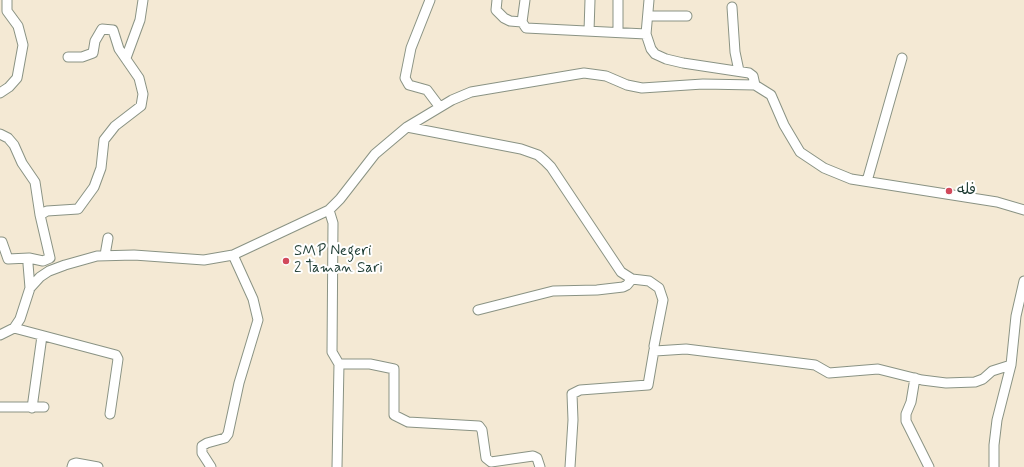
<!DOCTYPE html>
<html>
<head>
<meta charset="utf-8">
<style>
	body { margin:0 }
	canvas { display:block; background:#f4e9d4 }
</style>
</head>
<body>
<canvas width="1024" height="467"></canvas>
<script>
const c = document.querySelector('canvas').getContext('2d');
c.lineJoin = 'round';
const shape = rows => new Path2D(rows.map(r => 'M' + r).join(''));
function trace(path, color, width, dash) { c.strokeStyle = color; c.lineWidth = width; c.lineCap = dash ? 'butt' : 'round'; c.setLineDash(dash || []); c.stroke(path); }
function label(font, color, halo, rows, align = 'center') {
  c.font = font + ' Mynerve,"Playpen Sans Arabic",sans-serif'; c.lineWidth = 4; c.setLineDash([]); c.textBaseline = 'middle'; c.strokeStyle = halo; c.fillStyle = color; for (const [text, x, y, turn = 0] of rows) {
    c.save(); c.translate(x, y); c.rotate((+turn || 0) * Math.PI / 180); c.textAlign = isNaN(turn) ? turn : align; if (halo) c.strokeText(text, 0, 0); c.fillText(text, 0, 0); c.restore();
  }
}
const minor = shape([
	[430,0,411,48,405,78,409,85,427,90,439,106],
	[497,0,496,10,504,18,510,21,522,22],
	[525,0,522,22,526,28,646,34,649,0],
	[732,7,735,52,739,71],
	[648,16,687,16],
	[589,31,590,0],
	[618,31,618,0],
	[646,34,651,49,655,54,666,59,683,63,749,73,753,76,755,85],
	[126,58,140,20,143,0],
	[0,93,9,87,17,78,23,45,18,26,7,11,7,0],
	[407,127,521,149,538,155,545,161,551,167,621,272,632,279,649,281,659,288,663,300,654,346,655,351,686,349,815,365,829,373,878,369,922,380,946,383,975,382,983,379,992,371,1011,365],
	[0,134,8,138,14,145,22,163,35,182,40,215],
	[867,181,902,58],
	[329,210,333,223,332,352,339,364,337,467],
	[0,242,2,242,8,259,29,258],
	[105,255,108,238],
	[30,288,28,264,29,258,43,261,50,258,40,215,47,211,78,209,94,187,101,168,104,140,115,126,141,106,143,94,139,78,119,49,113,30,102,29,95,41,93,53,82,57,68,57],
	[478,310,553,291,597,290,623,287,627,285,632,279],
	[14,328,116,355,118,359,110,414],
	[0,335,14,328,20,319,30,288,40,277,49,271,65,265,97,256,134,255,204,260,233,255,329,210,340,199,375,154,407,127,452,100,471,92,584,73,606,76,627,85,642,88,703,84,755,85,771,95,784,125,800,152,824,168,851,179,997,202,1024,210],
	[339,364,370,364,394,369,394,415,408,422,479,426,482,430,486,458,491,462,533,456,537,458,540,467],
	[915,378,911,402,906,414,906,421,929,467],
	[0,407,44,407],
	[32,408,42,336],
	[72,467,73,464,76,463,98,467],
	[211,467,202,453,202,446,207,443,225,438,228,434,239,383,258,320,253,299,233,255],
	[570,467,573,420,572,394,580,390,648,385,654,350],
	[994,467,994,445,997,420,1011,365,1016,316,1024,281]
]);
const markers = [
	[949,191,4,"#d1495b"],
	[286,261,4,"#d1495b"]
];
const poiNames = [
	["فله",957,191],
	["SMP Negeri",294,252],
	["2 Taman Sari",294,269]
];
trace(minor, '#8a9384', 11);
trace(minor, '#fff', 9);
for (const [x, y, r, color] of markers) { const dot = new Path2D(); dot.arc(x, y, r, 0, 2 * Math.PI); c.fillStyle = color; c.fill(dot); trace(dot, '#fff', 1.5); }
label('15px', '#1f3d34', '#fff', poiNames, 'left');
</script>
</body>
</html>
